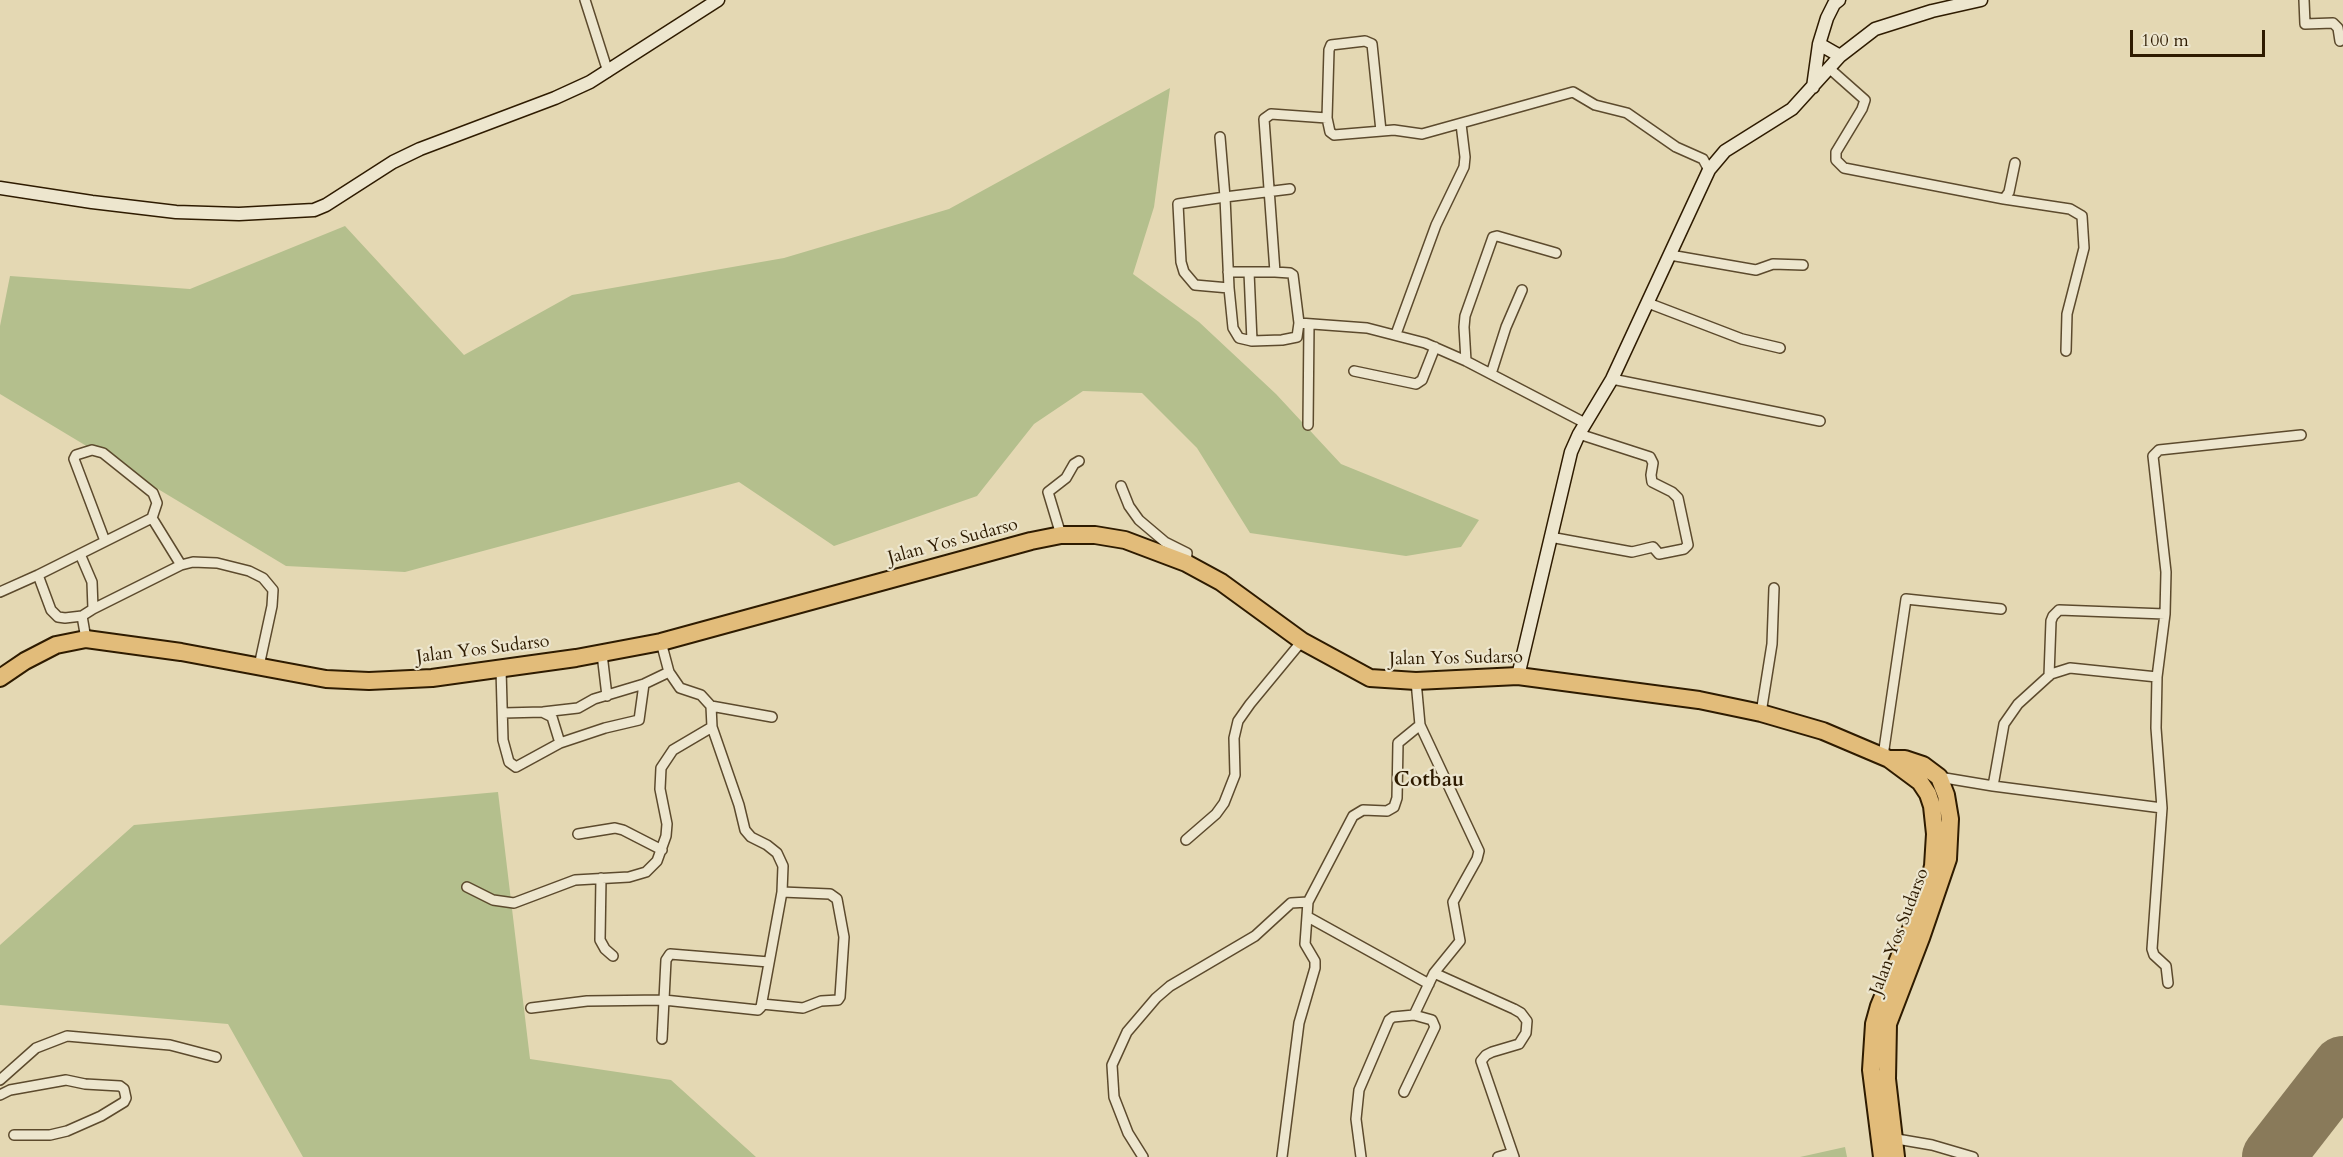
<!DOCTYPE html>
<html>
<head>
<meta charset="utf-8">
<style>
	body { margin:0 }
	#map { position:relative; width:2343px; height:1157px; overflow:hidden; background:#e4d8b3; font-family:Cardo,serif }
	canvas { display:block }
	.scale { position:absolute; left:2130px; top:30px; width:135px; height:27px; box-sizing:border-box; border:3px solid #2e1b00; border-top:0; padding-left:8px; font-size:18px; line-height:21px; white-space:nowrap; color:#2e1b00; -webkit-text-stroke:4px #ede6ce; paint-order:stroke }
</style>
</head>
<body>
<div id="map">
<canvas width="2343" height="1157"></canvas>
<div class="scale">100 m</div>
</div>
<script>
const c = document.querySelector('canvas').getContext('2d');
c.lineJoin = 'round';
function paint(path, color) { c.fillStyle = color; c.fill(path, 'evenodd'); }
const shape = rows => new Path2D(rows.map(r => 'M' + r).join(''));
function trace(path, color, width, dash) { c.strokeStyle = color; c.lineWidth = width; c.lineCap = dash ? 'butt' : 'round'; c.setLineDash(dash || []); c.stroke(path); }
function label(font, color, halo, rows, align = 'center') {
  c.font = font + ' Cardo,serif'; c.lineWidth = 4.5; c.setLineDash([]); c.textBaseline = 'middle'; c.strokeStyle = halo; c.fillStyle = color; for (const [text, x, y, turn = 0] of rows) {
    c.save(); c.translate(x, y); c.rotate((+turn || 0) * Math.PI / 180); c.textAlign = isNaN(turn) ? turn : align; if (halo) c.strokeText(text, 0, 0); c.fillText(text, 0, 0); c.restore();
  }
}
const green = shape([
	[1170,88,1154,207,1133,274,1199,322,1276,394,1341,464,1479,520,1461,547,1406,556,1250,533,1197,448,1142,393,1083,391,1034,424,977,496,834,546,739,482,405,572,286,566,0,394,0,326,10,276,190,289,345,226,464,355,572,295,784,258,949,209],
	[498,792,530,1059,671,1080,756,1157,303,1157,228,1024,0,1005,0,945,134,825],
	[1845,1147,1847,1157,1800,1157]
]);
const runway = shape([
	[2273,1157,2343,1067]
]);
const street = shape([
	[585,0,608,72],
	[2304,0,2305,24,2333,23,2338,28,2340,41],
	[1830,69,1865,100,1862,109,1836,152,1836,160,1844,168,2004,199,2009,192,2015,163],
	[1381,131,1372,44,1365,41,1331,45,1329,50,1327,118,1330,132,1334,135,1394,130,1422,134,1573,92,1595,105,1627,113,1676,147,1703,159,1709,170],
	[1220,137,1225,197,1178,204,1181,262,1184,272,1195,285,1229,288],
	[2004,199,2070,209,2082,216,2084,248,2067,314,2066,351],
	[1670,255,1756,270,1773,264,1803,265],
	[1228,272,1275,272,1290,273,1293,275,1299,323,1297,337,1282,340,1252,341,1239,338,1233,328,1229,288,1225,197,1290,189],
	[1249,272,1252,341],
	[1275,272,1264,119,1271,114,1327,118],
	[1648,303,1742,339,1780,348],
	[1299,323,1367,328,1425,343,1466,361,1585,423],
	[1396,334,1436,225,1464,167,1465,157,1461,124],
	[1466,361,1464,327,1465,316,1493,237,1497,236,1556,253],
	[1354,371,1416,384,1422,380,1435,347],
	[1491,374,1506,327,1522,290],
	[1612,379,1820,421],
	[1308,425,1309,324],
	[1121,486,1129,506,1139,520,1165,542,1187,553,1186,563],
	[152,518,181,565],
	[1061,535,1048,492,1066,478,1074,464,1079,461],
	[1550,537,1632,552,1653,547,1659,554,1684,549,1688,545,1678,498,1672,492,1652,482,1651,475,1653,463,1650,457,1579,434],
	[80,554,92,582,93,609],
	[38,575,51,610,58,617,65,618,82,616,93,609,181,565,193,562,217,563,249,571,263,578,273,590,272,606,259,666],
	[0,592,38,575,152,518,157,503,153,493,103,453,92,450,76,455,74,459,105,541],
	[82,616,86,639],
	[661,642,669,672,680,688,701,695,711,706,772,717],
	[602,654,607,696],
	[501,669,503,740,509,762,516,767,560,743,605,728,639,720,644,684],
	[2049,676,2051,621,2053,616,2059,610,2165,614],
	[503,713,543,712,578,708,594,699,644,684,669,672],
	[544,713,552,717,560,743],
	[1761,713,1772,644,1774,588],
	[1883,756,1906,599,2001,609],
	[1939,777,1993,786,2162,808],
	[1993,786,2004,724,2018,704,2051,674,2070,668,2157,677],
	[578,834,615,828,623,830,662,850],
	[1186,840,1216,814,1224,803,1235,775,1234,738,1238,721,1250,704,1302,641],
	[601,878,600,940,605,949,613,956],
	[467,887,493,900,514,903,575,880,629,877,646,872,657,861,666,836,667,824,660,789,661,768,673,750,712,727],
	[1308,917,1429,984],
	[1434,973,1514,1009,1521,1013,1527,1021,1526,1033,1519,1044,1492,1052,1486,1055,1481,1061,1514,1157],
	[2168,983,2166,966,2154,955,2152,949,2162,808,2156,728,2157,677,2165,614,2166,572,2153,456,2159,450,2301,435],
	[762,1004,803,1008,821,1001,838,1000,840,997,844,937,837,899,830,894,782,892],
	[531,1008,587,1001,664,1000,758,1010,761,1007,782,892,783,866,777,853,767,845,751,837,745,830,739,805,712,727,711,706],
	[1414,1015,1434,973,1460,941,1453,902,1477,859,1479,851,1420,725,1416,681],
	[662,1039,666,960,670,954,769,962],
	[0,1080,36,1048,67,1036,170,1045,216,1057],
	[0,1095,10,1090,66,1080,85,1084,120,1086,124,1089,126,1098,124,1102,101,1116,67,1131,50,1135,14,1135],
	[1891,1138,1932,1145,1973,1157],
	[1143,1157,1128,1133,1114,1097,1112,1065,1127,1032,1156,998,1170,986,1255,936,1291,903,1308,902,1353,816,1363,810,1387,811,1394,807,1397,798,1398,743,1420,725],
	[1282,1157,1299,1023,1315,968,1315,961,1305,944,1308,902],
	[1361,1157,1356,1119,1359,1090,1389,1020,1393,1017,1414,1015,1432,1020,1435,1027,1404,1092],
	[1498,1157,1512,1153]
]);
const secondary = shape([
	[1819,44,1840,56],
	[1813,87,1819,44,1827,18,1834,4,1839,0],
	[0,188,92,202,176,212,239,214,314,210,326,205,393,162,420,149,555,98,590,82,718,0],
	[1518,676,1571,452,1579,434,1612,379,1709,170,1725,151,1792,109,1840,56,1875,29,1932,11,1981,0]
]);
const highway = shape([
	[0,678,25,661,56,645,86,639,181,652,326,679,369,681,432,678,576,658,661,642,1031,541,1061,535,1095,535,1125,540,1186,563,1221,582,1302,641,1370,678,1416,681,1518,676,1699,700,1761,713,1823,731,1889,759,1920,782,1928,794,1932,806,1935,834,1933,866,1927,890,1879,1006,1874,1024,1871,1070,1882,1157],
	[1890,759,1905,759,1923,765,1939,777,1946,795,1950,819,1948,859,1921,938,1888,1024,1887,1079,1896,1157]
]);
const streetNames = [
	["Jalan Yos Sudarso",953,542,-15],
	["Jalan Yos Sudarso",483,650,-7],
	["Jalan Yos Sudarso",1456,659,-1],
	["Jalan Yos Sudarso",1900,932,-69]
];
const quarterNames = [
	["Cotbau",1429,781]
];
paint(green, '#b4bf8d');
trace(runway, '#897a5a', 62);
trace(street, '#5c4a2d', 12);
trace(secondary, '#2e1b00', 15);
trace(highway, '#2e1b00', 20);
trace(street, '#ede6ce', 9);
trace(secondary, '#ede6ce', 12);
trace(highway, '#e2bc7a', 16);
label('18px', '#2e1b00', '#ede6ce', streetNames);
label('bold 21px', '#2e1b00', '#ede6ce', quarterNames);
</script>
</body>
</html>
